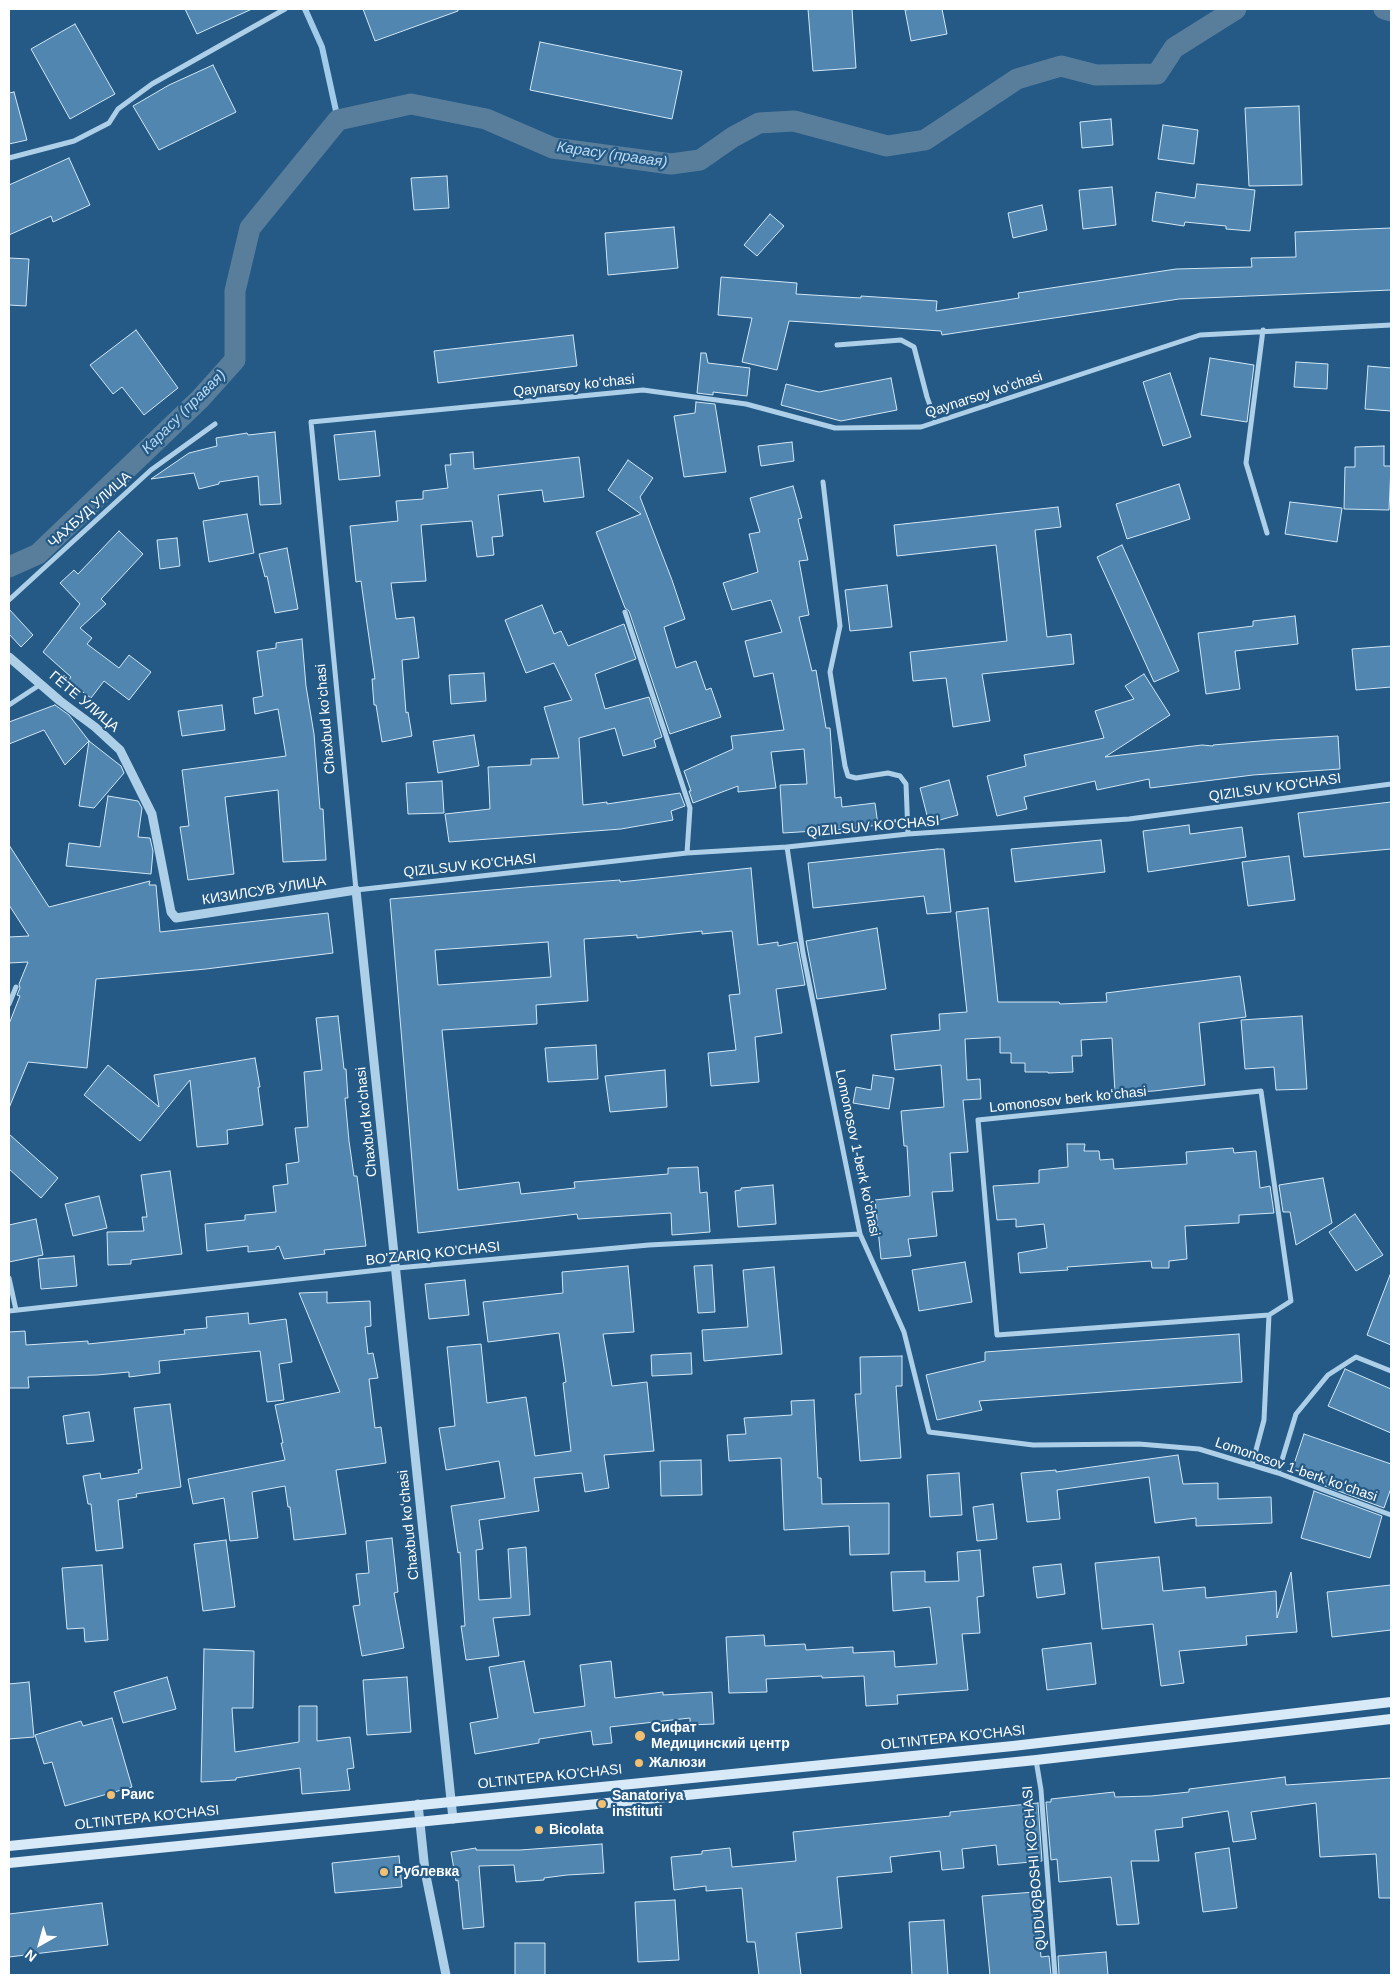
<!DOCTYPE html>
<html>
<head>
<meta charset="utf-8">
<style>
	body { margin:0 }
	#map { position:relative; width:1400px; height:1984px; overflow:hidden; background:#245a85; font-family:Helvetica,sans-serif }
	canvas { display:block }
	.frame { position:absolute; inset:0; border:10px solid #fff; pointer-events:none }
	.north { position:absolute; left:15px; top:1919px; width:50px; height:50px; -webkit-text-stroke:4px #245a85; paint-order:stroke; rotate:218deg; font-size:14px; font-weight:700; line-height:20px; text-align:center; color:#fff }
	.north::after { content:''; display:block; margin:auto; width:18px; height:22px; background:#fff; clip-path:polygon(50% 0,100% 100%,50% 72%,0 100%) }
</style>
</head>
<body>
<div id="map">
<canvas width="1400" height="1984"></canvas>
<div class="frame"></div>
<div class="north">N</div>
</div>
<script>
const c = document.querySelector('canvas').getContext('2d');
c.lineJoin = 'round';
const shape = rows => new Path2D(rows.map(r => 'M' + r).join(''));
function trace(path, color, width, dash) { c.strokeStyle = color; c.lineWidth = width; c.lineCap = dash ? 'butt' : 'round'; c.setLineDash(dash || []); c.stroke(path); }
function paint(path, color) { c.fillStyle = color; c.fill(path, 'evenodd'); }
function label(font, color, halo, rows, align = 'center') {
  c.font = font + ' Helvetica,sans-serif'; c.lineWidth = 4.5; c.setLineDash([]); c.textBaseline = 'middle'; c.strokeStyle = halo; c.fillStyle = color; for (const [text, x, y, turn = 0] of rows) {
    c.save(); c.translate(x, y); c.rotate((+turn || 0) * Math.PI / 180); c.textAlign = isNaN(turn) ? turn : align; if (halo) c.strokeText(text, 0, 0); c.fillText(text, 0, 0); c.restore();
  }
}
const stream = shape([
	[305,9,322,47,338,120]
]);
const canal = shape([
	[1384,9,1391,11],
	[9,567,38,554,200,399,235,360,235,291,250,228,338,120,411,104,486,119,553,148,671,164,700,160,733,137,759,123,794,121,887,146,925,140,1017,79,1061,66,1096,75,1157,74,1174,48,1236,9]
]);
const building = shape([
	[185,9,252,9,197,34,185,9],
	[363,9,458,9,458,11,375,41,363,9],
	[808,9,852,9,856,68,813,71,808,9],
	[913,9,942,9,947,34,911,41,905,10,913,9],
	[75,24,115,94,70,119,31,49,75,24],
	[540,42,682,71,672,119,530,90,540,42],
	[213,65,236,112,159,150,133,106,169,85,213,65],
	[14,92,27,140,9,144,9,93,14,92],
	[1299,106,1302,185,1249,186,1245,108,1299,106],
	[1111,119,1113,145,1082,148,1080,122,1111,119],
	[1163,125,1198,130,1194,164,1158,159,1163,125],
	[69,158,90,205,53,222,51,216,9,235,9,185,69,158],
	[447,176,449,208,414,210,411,178,447,176],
	[1197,184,1255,190,1250,231,1226,229,1226,226,1185,222,1184,226,1152,221,1156,192,1195,198,1197,184],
	[1112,187,1116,225,1083,229,1079,190,1112,187],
	[1042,205,1047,230,1013,238,1008,213,1042,205],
	[770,214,784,226,757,256,744,245,770,214],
	[674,227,678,268,608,275,605,233,674,227],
	[1391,228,1391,290,1179,299,942,335,941,331,789,321,777,370,742,362,752,318,718,315,721,277,797,283,796,294,861,298,861,296,937,301,936,311,1019,298,1018,293,1176,269,1252,267,1251,258,1296,257,1295,232,1391,228],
	[9,258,29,259,26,306,9,305,9,258],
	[136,330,178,388,144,415,122,387,113,394,90,365,136,330],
	[573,335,577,366,438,383,434,351,573,335],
	[701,353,706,353,708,363,750,368,747,396,713,392,713,395,697,393,701,353],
	[1210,358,1254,365,1247,422,1201,415,1210,358],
	[1296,362,1328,364,1327,389,1294,387,1296,362],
	[1368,366,1391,368,1391,411,1365,409,1368,366],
	[1170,373,1191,437,1163,446,1143,382,1170,373],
	[891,378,897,410,841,421,781,405,786,384,819,392,891,378],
	[696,402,715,404,726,472,684,477,674,416,695,413,696,402],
	[375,431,380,476,339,480,334,435,375,431],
	[275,432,281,504,260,505,258,476,219,482,219,484,199,489,194,473,151,479,189,453,217,446,216,438,247,433,248,435,275,432],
	[792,442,794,461,761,466,758,446,792,442],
	[1384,446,1384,466,1391,466,1389,510,1344,509,1345,467,1355,467,1355,447,1384,446],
	[473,452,474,469,579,457,584,497,544,502,542,490,498,495,503,536,492,537,494,555,477,557,472,521,421,525,426,581,391,583,396,619,414,617,419,658,402,660,406,713,408,712,412,736,382,742,376,705,374,705,372,679,375,679,365,610,361,581,356,582,350,526,398,521,396,501,423,499,423,491,448,488,445,465,451,465,450,454,473,452],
	[628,460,653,478,640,497,672,580,685,619,664,627,676,668,696,661,706,690,711,688,721,717,670,734,629,611,625,608,596,532,641,514,608,490,628,460],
	[1179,484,1190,519,1127,539,1116,504,1179,484],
	[793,486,802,518,798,519,808,560,799,561,809,615,799,617,812,671,816,670,826,728,830,728,835,798,841,797,842,807,875,803,878,825,848,829,783,833,780,785,807,784,804,749,771,752,776,788,738,792,738,786,693,803,689,791,691,791,684,771,733,749,731,736,784,730,773,673,754,677,745,641,782,632,771,600,732,610,723,583,758,572,749,534,760,532,750,498,793,486],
	[1290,502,1342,508,1337,542,1285,534,1290,502],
	[1058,507,1061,527,1035,530,1047,637,1071,634,1074,664,982,674,990,721,953,727,946,678,913,681,910,652,1007,641,996,545,897,556,894,525,1058,507],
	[247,514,254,553,209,562,203,521,247,514],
	[119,531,143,554,101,599,106,604,80,628,92,638,87,644,119,668,129,655,151,672,129,700,104,681,91,698,68,681,71,677,43,652,80,604,60,583,74,570,78,574,119,531],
	[177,538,180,566,160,569,157,540,177,538],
	[1122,545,1179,671,1154,682,1097,557,1122,545],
	[287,548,298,609,275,613,267,576,265,577,259,554,287,548],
	[887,585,892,627,850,631,845,590,887,585],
	[542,605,554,634,561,631,568,646,624,624,636,659,595,674,605,709,649,697,662,737,654,740,656,747,623,756,615,728,579,738,583,805,607,802,607,804,680,793,685,806,671,811,673,820,621,829,449,842,445,814,490,809,488,767,531,765,531,759,559,758,544,707,572,700,554,663,526,673,505,620,542,605],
	[9,609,33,635,21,647,9,634,9,609],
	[1295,616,1298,644,1235,651,1240,689,1206,694,1198,633,1253,626,1253,621,1295,616],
	[302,639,306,686,314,734,320,809,323,809,326,860,283,862,278,790,225,797,234,874,188,880,180,827,189,826,182,770,286,756,278,709,255,714,253,698,263,696,257,651,276,648,276,643,302,639],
	[1391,646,1391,687,1356,690,1352,649,1391,646],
	[484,673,486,701,451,704,449,675,484,673],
	[1144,674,1170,715,1105,757,1202,745,1213,746,1213,745,1272,740,1338,736,1340,769,1253,775,1150,788,1149,779,1097,790,1095,781,1024,797,1027,809,997,816,987,776,1026,766,1024,755,1104,738,1095,711,1134,699,1125,686,1144,674],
	[55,705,69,715,89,741,65,765,44,730,9,744,9,722,55,705],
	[222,705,225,730,182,736,178,711,222,705],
	[474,735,479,766,438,773,433,741,474,735],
	[89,741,121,766,124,773,94,808,79,806,89,741],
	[949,780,958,815,929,823,920,788,949,780],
	[442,781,444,813,408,814,406,783,442,781],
	[108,796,138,801,142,808,138,837,150,838,153,851,151,874,66,866,69,843,100,847,108,796],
	[1391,802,1391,849,1304,857,1298,813,1391,802],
	[1189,825,1190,834,1242,827,1246,857,1148,872,1143,831,1189,825],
	[1101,840,1105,872,1015,882,1011,849,1101,840],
	[9,845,49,907,150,881,149,885,156,885,160,932,328,913,333,953,206,969,96,979,87,1068,28,1062,9,1108,9,1024,20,996,17,995,20,988,19,984,28,962,9,963,9,937,29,936,9,905,9,845],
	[937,849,944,849,951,912,927,914,924,896,813,908,808,863,937,849],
	[1289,856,1295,900,1248,906,1242,862,1289,856],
	[751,868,758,945,778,942,778,946,797,942,805,985,776,989,782,1033,755,1037,759,1082,711,1086,708,1053,736,1050,729,995,740,994,732,931,702,934,702,931,637,938,637,935,584,939,588,1001,536,1005,537,1024,442,1030,458,1190,519,1182,521,1194,575,1188,574,1182,668,1174,668,1168,698,1167,700,1193,707,1192,710,1232,672,1235,671,1213,578,1219,577,1214,418,1233,390,899,526,887,620,880,620,882,751,868],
	[548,942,551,977,438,985,435,950,548,942],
	[988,908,998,1002,1059,1002,1060,1004,1107,1002,1106,993,1240,976,1246,1017,1199,1023,1205,1085,1154,1091,1115,1093,1112,1038,1081,1040,1082,1056,1072,1056,1073,1072,1048,1073,1048,1072,1025,1072,1025,1063,1011,1063,1011,1053,1000,1053,1000,1037,965,1039,967,1080,980,1079,981,1099,963,1100,968,1152,950,1153,953,1191,932,1192,937,1236,908,1239,911,1256,881,1259,875,1200,910,1196,907,1146,904,1146,901,1111,944,1107,941,1065,895,1070,891,1035,940,1030,939,1014,967,1012,956,912,988,908],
	[877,928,886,989,817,999,806,941,877,928],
	[338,1016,344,1069,346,1069,348,1098,345,1098,349,1141,354,1176,357,1176,366,1246,324,1250,325,1254,284,1259,279,1246,276,1247,276,1249,248,1252,248,1246,207,1251,205,1224,245,1220,245,1215,276,1212,273,1186,288,1184,286,1164,299,1162,295,1128,308,1127,304,1072,322,1070,316,1018,338,1016],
	[1302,1016,1307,1089,1276,1090,1274,1067,1245,1069,1241,1020,1302,1016],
	[596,1045,598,1079,548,1082,545,1048,596,1045],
	[255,1058,260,1087,258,1087,263,1125,227,1130,228,1144,197,1147,190,1080,140,1141,84,1095,108,1065,159,1107,154,1075,255,1058],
	[665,1070,667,1107,610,1112,605,1076,665,1070],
	[873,1075,894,1078,889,1109,853,1103,856,1087,871,1090,873,1075],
	[9,1134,58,1178,41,1198,9,1169,9,1134],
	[1067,1144,1085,1144,1084,1151,1099,1151,1100,1160,1113,1159,1114,1169,1187,1164,1186,1152,1233,1148,1234,1153,1256,1151,1260,1188,1270,1186,1274,1213,1239,1215,1239,1223,1185,1226,1187,1259,1169,1261,1169,1268,1152,1268,1151,1261,1067,1267,1068,1270,1020,1273,1018,1253,1047,1248,1044,1224,1016,1227,1016,1219,997,1220,993,1186,1039,1183,1039,1170,1068,1167,1067,1144],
	[170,1171,182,1254,131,1260,131,1264,108,1265,107,1232,144,1231,142,1217,147,1217,141,1175,170,1171],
	[1323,1178,1332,1223,1296,1245,1290,1212,1283,1212,1279,1185,1323,1178],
	[773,1185,776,1224,738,1227,735,1191,741,1190,741,1188,773,1185],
	[99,1196,107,1228,73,1236,65,1204,99,1196],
	[1355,1214,1383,1255,1356,1271,1329,1232,1355,1214],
	[36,1219,43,1255,9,1262,9,1225,36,1219],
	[74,1256,77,1286,41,1289,38,1259,74,1256],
	[965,1262,972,1302,919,1311,912,1270,965,1262],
	[712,1265,715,1312,698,1313,694,1266,712,1265],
	[628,1266,634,1332,603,1334,612,1386,647,1382,654,1451,604,1455,609,1488,585,1492,582,1473,534,1478,539,1511,479,1520,483,1549,476,1550,479,1600,511,1598,508,1549,526,1547,530,1615,493,1618,499,1656,466,1660,461,1626,465,1626,460,1552,458,1553,451,1506,505,1498,499,1461,446,1470,439,1428,455,1426,447,1347,481,1344,487,1403,526,1397,535,1456,571,1451,563,1383,566,1382,559,1333,488,1342,483,1302,563,1293,562,1272,628,1266],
	[774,1267,782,1354,704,1361,702,1330,748,1327,743,1270,774,1267],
	[1390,1275,1391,1275,1391,1345,1367,1335,1390,1275],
	[465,1280,469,1315,429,1319,425,1284,465,1280],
	[327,1292,327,1303,370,1301,371,1326,365,1327,368,1354,373,1353,378,1378,369,1379,375,1428,381,1427,386,1463,336,1470,346,1534,294,1540,290,1507,288,1507,285,1486,252,1492,258,1538,230,1541,224,1498,193,1504,188,1479,285,1460,281,1443,283,1443,275,1405,340,1392,299,1293,327,1292],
	[248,1313,249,1324,286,1319,292,1362,279,1364,284,1400,267,1402,260,1351,159,1361,160,1373,129,1377,129,1372,97,1375,28,1377,29,1388,9,1388,9,1332,25,1331,26,1345,88,1341,88,1344,185,1334,184,1330,207,1328,206,1317,248,1313],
	[1239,1334,1242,1382,979,1401,982,1410,937,1420,926,1375,985,1361,985,1352,1239,1334],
	[691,1353,692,1374,652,1376,651,1355,691,1353],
	[902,1356,902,1386,896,1386,901,1458,860,1461,855,1394,861,1394,860,1357,902,1356],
	[1345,1369,1391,1389,1391,1433,1328,1406,1345,1369],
	[814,1400,818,1478,821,1478,822,1504,889,1503,889,1554,850,1555,849,1526,784,1530,781,1458,729,1461,727,1435,746,1434,744,1418,792,1415,791,1401,814,1400],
	[170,1404,181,1487,136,1494,137,1497,118,1500,123,1548,96,1551,91,1504,88,1504,83,1476,100,1473,101,1479,139,1473,138,1470,142,1469,134,1408,170,1404],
	[89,1412,94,1441,67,1444,63,1416,89,1412],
	[1304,1434,1391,1464,1391,1488,1384,1508,1317,1483,1319,1476,1293,1467,1304,1434],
	[1178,1455,1183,1484,1218,1483,1218,1499,1271,1497,1272,1523,1196,1526,1196,1518,1155,1523,1149,1477,1057,1490,1060,1519,1027,1522,1021,1473,1056,1470,1056,1472,1178,1455],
	[701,1460,702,1495,661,1496,660,1461,701,1460],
	[959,1473,962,1515,930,1517,927,1475,959,1473],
	[1314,1491,1382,1516,1370,1558,1301,1538,1314,1491],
	[993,1504,997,1539,977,1541,973,1507,993,1504],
	[392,1538,398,1592,394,1593,404,1648,362,1656,353,1606,360,1605,356,1574,369,1573,366,1541,392,1538],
	[226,1540,235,1607,203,1611,194,1544,226,1540],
	[980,1550,984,1596,977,1597,980,1633,962,1634,968,1690,897,1695,898,1704,866,1706,864,1676,822,1678,822,1676,766,1679,767,1692,729,1693,726,1637,764,1635,765,1646,805,1644,806,1650,853,1647,853,1653,894,1651,895,1667,937,1664,930,1607,893,1611,891,1572,925,1571,925,1582,959,1581,957,1552,980,1550],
	[1159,1557,1163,1591,1205,1587,1206,1598,1276,1591,1277,1618,1291,1572,1297,1632,1246,1636,1247,1645,1179,1651,1184,1683,1161,1686,1153,1624,1102,1629,1095,1563,1159,1557],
	[1061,1564,1065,1594,1037,1598,1033,1567,1061,1564],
	[102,1565,108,1640,85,1642,84,1628,67,1629,62,1568,102,1565],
	[1391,1585,1391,1630,1332,1637,1327,1592,1391,1585],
	[1091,1643,1096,1684,1047,1690,1042,1649,1091,1643],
	[204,1649,254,1651,253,1708,232,1708,235,1752,299,1742,299,1706,317,1706,317,1741,350,1737,354,1768,347,1769,350,1790,302,1794,300,1768,236,1778,236,1780,201,1782,204,1649],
	[524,1661,534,1713,585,1706,580,1665,611,1661,615,1698,663,1692,663,1695,712,1692,714,1724,690,1725,690,1718,610,1727,612,1743,593,1745,591,1731,539,1739,539,1743,475,1754,470,1723,498,1718,489,1667,524,1661],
	[167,1677,176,1709,123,1723,114,1692,167,1677],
	[407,1677,411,1732,367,1735,363,1680,407,1677],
	[29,1682,34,1737,9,1739,9,1684,29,1682],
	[112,1718,132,1787,65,1806,52,1762,44,1764,35,1735,81,1721,83,1726,112,1718],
	[1285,1777,1286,1785,1391,1778,1391,1898,1379,1898,1376,1854,1320,1857,1316,1803,1251,1812,1256,1839,1233,1842,1228,1811,1182,1818,1183,1827,1155,1830,1159,1861,1131,1861,1139,1924,1117,1925,1111,1877,1059,1882,1057,1859,1051,1860,1046,1802,1051,1802,1051,1799,1114,1792,1115,1797,1151,1796,1189,1792,1189,1789,1285,1777],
	[1038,1803,1042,1861,998,1865,996,1845,962,1849,964,1868,942,1870,940,1851,890,1857,892,1872,837,1877,842,1928,796,1933,801,1975,759,1975,755,1942,747,1942,742,1888,706,1891,706,1886,674,1890,671,1857,702,1854,702,1851,730,1848,732,1867,796,1861,793,1832,950,1816,950,1812,1038,1803],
	[602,1844,604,1873,567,1875,544,1878,544,1880,516,1882,514,1865,479,1866,484,1927,463,1929,458,1880,456,1881,451,1852,476,1848,476,1850,520,1850,602,1844],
	[1229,1848,1237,1908,1203,1912,1195,1853,1229,1848],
	[399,1856,402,1887,335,1893,332,1863,399,1856],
	[1035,1892,1041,1957,1049,1956,1051,1975,990,1975,982,1896,1035,1892],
	[675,1900,679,1960,638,1962,635,1902,675,1900],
	[102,1903,108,1945,9,1957,9,1914,102,1903],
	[944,1920,948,1975,912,1975,909,1922,944,1920],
	[515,1943,545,1943,545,1975,515,1975,515,1943],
	[1106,1952,1108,1975,1059,1975,1058,1956,1106,1952]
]);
const minor = shape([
	[9,158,74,141,109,123,118,109,152,84,285,9],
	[1391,325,1200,335,921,427,835,428,746,404,643,390,311,422,356,890,687,853,787,847,908,834,1129,819,1391,784],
	[1263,330,1246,463,1267,533],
	[837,345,901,340,914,347,927,397,936,422],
	[823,482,840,626,830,672,845,766,848,776,856,778,888,773,900,776,906,784,908,834],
	[9,600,151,470,215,424],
	[625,612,690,808,687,853],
	[9,705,41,684],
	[787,847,803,953,860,1234,904,1332,929,1432,1033,1445,1139,1444,1199,1449,1278,1473,1391,1515],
	[9,1004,16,987],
	[9,1278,16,1310],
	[9,1311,397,1268,649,1245,860,1234],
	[1252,1465,1264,1420,1269,1315,997,1335,978,1120,1261,1091,1291,1301,1269,1315],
	[1278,1473,1296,1414,1328,1375,1356,1357,1391,1371],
	[1036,1760,1041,1790,1055,1975]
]);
const tertiary = shape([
	[9,657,60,701,95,727,120,750,152,814,171,912,176,918,356,890,453,1819],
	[418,1804,425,1871,446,1975]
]);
const secondary = shape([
	[9,1846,1013,1746,1391,1702],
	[9,1863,1036,1760,1391,1719]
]);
const markers = [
	[640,1736,6,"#f3bf72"],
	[639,1763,5,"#f3bf72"],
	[111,1795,5,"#f3bf72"],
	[602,1804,5,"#f3bf72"],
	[539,1830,5,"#f3bf72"],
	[384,1872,5,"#f3bf72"]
];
const streetNames = [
	["Qaynarsoy koʻchasi",574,386,-6],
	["Qaynarsoy koʻchasi",984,395,-18],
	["ЧАХБУД УЛИЦА",90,510,-42],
	["ГЁТЕ УЛИЦА",84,702,40],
	["Chaxbud koʻchasi",326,719,-95],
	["QIZILSUV KO'CHASI",1275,788,-8],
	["QIZILSUV KO'CHASI",873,827,-5],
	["QIZILSUV KO'CHASI",470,866,-6],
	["КИЗИЛСУВ УЛИЦА",264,891,-9],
	["Lomonosov berk koʻchasi",1068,1100,-6],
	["Chaxbud koʻchasi",367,1122,-96],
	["Lomonosov 1-berk koʻchasi",857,1153,78],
	["BO'ZARIQ KO'CHASI",433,1254,-6],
	["Lomonosov 1-berk koʻchasi",1296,1470,19],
	["Chaxbud koʻchasi",409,1525,-96],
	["OLTINTEPA KO'CHASI",953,1738,-6],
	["OLTINTEPA KO'CHASI",550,1777,-6],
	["OLTINTEPA KO'CHASI",147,1818,-6],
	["QUDUQBOSHI KO'CHASI",1035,1868,-95]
];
const poiNames = [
	["Сифат",651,1728],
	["Медицинский центр",651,1744],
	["Жалюзи",649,1763],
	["Раис",121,1795],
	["Sanatoriya",612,1796],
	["instituti",612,1812],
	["Bicolata",549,1830],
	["Рублевка",394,1872]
];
const waterNames = [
	["Карасу (правая)",612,155,8],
	["Карасу (правая)",184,412,-45]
];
trace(stream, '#a2cbe9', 6);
trace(canal, '#597e9c', 21);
paint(building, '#5086af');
trace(building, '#d2e7f6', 1);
trace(minor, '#aecfe8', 5);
trace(tertiary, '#aecfe8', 9);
trace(secondary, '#d8e9f7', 10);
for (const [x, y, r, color] of markers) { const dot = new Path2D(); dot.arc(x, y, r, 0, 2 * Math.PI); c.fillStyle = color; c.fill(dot); trace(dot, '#245a85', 2); }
label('14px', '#fff', '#245a85', streetNames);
label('bold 14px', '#fff', '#245a85', poiNames, 'left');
label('italic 15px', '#bad8f0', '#245a85', waterNames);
</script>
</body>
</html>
